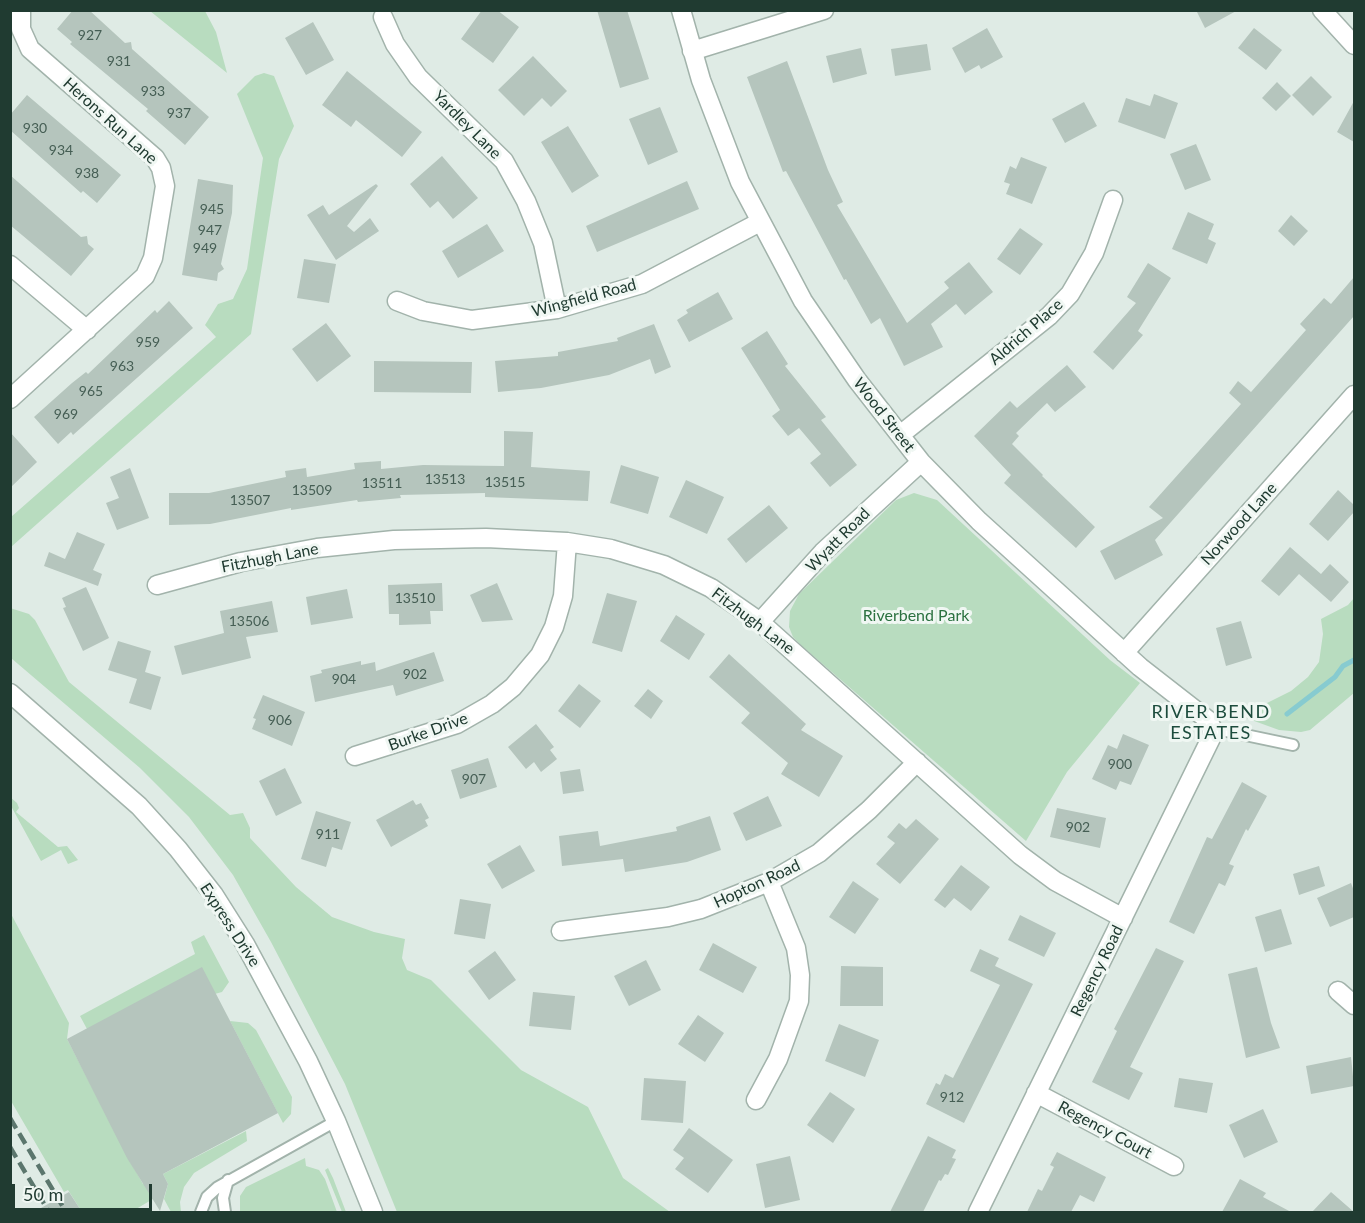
<!DOCTYPE html>
<html>
<head>
<meta charset="utf-8">
<style>
	body { margin:0 }
	#map { position:relative; width:1365px; height:1223px; overflow:hidden; background:#dfebe5; font-family:Lato,sans-serif }
	canvas { display:block }
	.frame { position:absolute; inset:0; border:12px solid #203b31; pointer-events:none }
	.scale { position:absolute; left:12px; top:1184px; width:140px; height:27px; box-sizing:border-box; border:3px solid #203b31; border-top:0; padding-left:8px; font-size:18px; line-height:21px; white-space:nowrap; color:#203b31; -webkit-text-stroke:4px #f0f7f3; paint-order:stroke }
</style>
</head>
<body>
<div id="map">
<canvas width="1365" height="1223"></canvas>
<div class="frame"></div>
<div class="scale">50 m</div>
</div>
<script>
const c = document.querySelector('canvas').getContext('2d');
c.lineJoin = 'round';
function paint(path, color) { c.fillStyle = color; c.fill(path, 'evenodd'); }
const shape = rows => new Path2D(rows.map(r => 'M' + r).join(''));
function trace(path, color, width, dash) { c.strokeStyle = color; c.lineWidth = width; c.lineCap = dash ? 'butt' : 'round'; c.setLineDash(dash || []); c.stroke(path); }
function label(font, color, halo, rows, align = 'center') {
  c.font = font + ' Lato,sans-serif'; c.lineWidth = 6; c.setLineDash([]); c.textBaseline = 'middle'; c.strokeStyle = halo; c.fillStyle = color; for (const [text, x, y, turn = 0] of rows) {
    c.save(); c.translate(x, y); c.rotate((+turn || 0) * Math.PI / 180); c.textAlign = isNaN(turn) ? turn : align; if (halo) c.strokeText(text, 0, 0); c.fillText(text, 0, 0); c.restore();
  }
}
const green = shape([
	[150,11,205,11,216,32,227,73],
	[264,73,274,76,294,126,279,159,251,334,11,547,11,517,216,337,205,325,218,304,233,299,247,269,263,158,237,94,255,76],
	[914,493,937,500,1110,660,1140,683,1067,772,1026,841,802,646,793,637,789,627,790,611,799,594,896,500],
	[1354,598,1354,693,1310,730,1301,732,1279,730,1246,718,1257,708,1291,691,1308,677,1319,662,1323,634,1321,619,1348,605],
	[10,608,29,614,35,620,69,682,230,815,243,813,250,828,250,838,296,887,332,917,374,932,405,939,402,958,407,970,431,980,521,1070,588,1107,623,1178,670,1212,397,1212,345,1084,271,942,233,875,189,817,140,768,11,658],
	[10,797,17,803,19,808,16,812,58,847,67,846,78,860,68,864,61,850,41,861,11,806],
	[10,912,69,1023,67,1039,134,1168,143,1184,154,1179,153,1199,131,1212,82,1212,68,1190,64,1192,11,1101],
	[204,935,229,982,222,992,87,1029,80,1016,195,954,191,942],
	[230,1021,248,1023,256,1030,292,1097,291,1114,283,1123],
	[246,1131,247,1141,194,1173,184,1187,180,1202,181,1212,171,1212,164,1199,168,1184,163,1174],
	[305,1158,306,1166,319,1170,325,1179,337,1212,240,1212,240,1196,246,1187],
	[328,1168,333,1178,346,1212,342,1212,325,1170]
]);
const stream = shape([
	[1287,714,1335,677,1343,666,1354,660]
]);
const building = shape([
	[73,10,89,10,125,43,131,42,132,49,209,117,185,145,146,111,148,109,70,44,72,42,57,29],
	[482,10,497,10,519,27,493,63,461,39],
	[597,10,627,10,649,79,620,88],
	[1196,10,1238,10,1205,28],
	[313,22,334,60,306,75,285,38],
	[987,28,1003,57,981,69,979,65,965,73,952,48],
	[1254,28,1282,50,1266,70,1238,48],
	[927,44,931,70,895,76,891,49],
	[861,48,867,74,833,83,826,56],
	[533,56,567,91,551,107,542,98,524,116,498,90],
	[787,61,828,170,843,202,837,205,907,323,949,288,944,282,969,262,993,292,965,315,956,304,931,324,943,347,904,366,880,318,871,324,846,279,844,280,786,171,783,172,747,77],
	[347,71,422,132,402,157,356,120,351,127,322,105],
	[1311,76,1332,97,1313,116,1292,95],
	[1277,82,1291,96,1276,111,1262,98],
	[1154,94,1178,103,1165,139,1118,122,1126,98,1150,106],
	[27,95,121,175,97,203,83,191,81,193,10,130,10,115],
	[1354,101,1354,142,1337,132],
	[1084,102,1097,126,1065,143,1052,119],
	[660,107,678,152,648,165,629,119],
	[568,126,599,176,572,193,541,142],
	[1196,144,1211,180,1185,190,1170,154],
	[442,156,478,198,453,219,438,201,430,208,410,184],
	[1021,157,1047,167,1032,204,1006,194,1010,184,1004,182,1010,166,1016,169],
	[10,175,81,237,87,236,88,244,94,249,71,276,10,225],
	[198,179,233,185,232,213,221,264,224,269,218,273,217,281,182,275],
	[687,181,699,209,597,252,586,226],
	[376,184,378,186,347,226,354,232,370,218,379,231,336,260,307,215,323,205,329,215],
	[1188,212,1214,224,1208,239,1216,243,1207,264,1172,249],
	[1291,215,1308,231,1294,246,1278,231],
	[487,224,504,251,458,278,442,251],
	[1020,228,1043,244,1020,275,997,259],
	[304,259,336,264,329,303,297,298],
	[1148,263,1171,278,1138,331,1143,335,1113,370,1093,352,1136,303,1127,297],
	[1354,277,1354,316,1155,540,1163,555,1115,580,1100,551,1163,518,1149,507,1241,404,1229,393,1238,381,1251,392,1306,330,1300,324,1324,298,1331,304],
	[718,292,733,319,689,342,677,320,688,313,686,310],
	[169,301,193,328,73,435,71,432,58,444,34,417,72,383,86,372,88,374,155,310,157,313],
	[326,323,351,356,317,382,292,349],
	[654,324,671,367,655,374,650,359,609,375,541,388,498,392,495,361,558,356,558,352,618,341,617,338],
	[767,331,788,364,785,366,826,417,821,420,857,465,830,487,810,463,821,454,799,428,788,436,772,416,780,410,741,348],
	[374,361,472,362,471,393,374,392],
	[1067,365,1086,387,1055,412,1047,403,1016,433,1019,436,1012,444,1043,475,1042,476,1095,527,1076,548,1004,483,1011,475,974,436,1010,401,1017,408],
	[504,431,533,432,531,467,590,471,588,501,485,497,485,493,400,495,401,498,358,502,357,500,291,510,291,508,210,524,169,525,169,493,209,493,286,477,285,471,306,468,307,477,355,469,354,463,381,461,381,469,423,465,504,466],
	[10,432,37,462,10,488],
	[621,465,659,477,648,514,610,503],
	[130,468,149,518,117,530,106,503,119,498,110,477],
	[686,480,724,497,707,534,669,517],
	[1338,490,1354,505,1354,512,1328,541,1309,524],
	[769,505,788,528,746,563,727,539],
	[77,532,105,544,93,570,102,574,98,586,44,566,49,552,65,559],
	[1290,547,1321,574,1330,564,1349,582,1331,602,1299,574,1279,596,1261,581],
	[442,583,443,611,430,611,431,624,399,625,399,614,389,614,388,585],
	[497,583,513,620,482,622,470,595],
	[86,587,109,638,83,651,63,608,66,607,62,598],
	[347,589,353,618,311,625,306,597],
	[607,593,637,601,622,652,592,643],
	[272,601,278,632,246,637,251,658,182,675,174,646,224,633,220,611],
	[676,615,705,634,689,660,660,641],
	[1241,621,1252,658,1226,666,1216,628],
	[118,641,151,651,145,672,161,677,151,710,129,703,137,679,108,670],
	[434,652,444,681,396,696,393,685,315,702,310,676,322,673,321,670,361,661,361,665,375,662,376,671],
	[729,654,806,724,801,730,843,756,819,797,781,774,788,763,741,723,750,713,709,677],
	[579,684,601,701,580,728,558,711],
	[648,689,663,701,651,719,634,706],
	[263,695,305,712,292,746,252,729,256,719,253,718],
	[536,724,554,747,550,750,557,759,541,772,534,762,526,769,508,747],
	[1123,734,1149,745,1131,785,1120,781,1116,790,1092,779,1108,745,1117,749],
	[488,758,497,787,460,799,451,770],
	[285,768,302,803,276,816,259,781],
	[580,769,584,791,563,794,560,772],
	[1242,782,1267,796,1248,831,1246,829,1229,864,1234,866,1225,886,1219,883,1194,934,1169,922,1207,837,1212,839],
	[768,796,782,826,746,841,733,813],
	[413,800,416,805,421,803,429,818,425,820,428,826,391,847,376,820],
	[1057,808,1106,818,1100,848,1050,837],
	[316,811,351,822,342,850,332,847,326,867,301,859],
	[710,816,721,850,687,862,625,872,623,859,562,866,559,836,598,831,600,846,677,831,676,827],
	[916,819,939,839,900,884,876,864,895,843,887,837,899,823,906,829],
	[520,845,535,871,502,889,487,864],
	[961,865,990,887,971,911,954,898,945,908,934,900],
	[1319,866,1325,886,1299,895,1293,874],
	[853,881,879,899,855,934,829,917],
	[1351,883,1354,891,1354,917,1330,927,1317,898],
	[460,899,491,904,485,939,454,934],
	[1281,909,1292,944,1265,952,1255,917],
	[1020,915,1056,933,1044,957,1008,940],
	[713,943,757,967,743,993,699,970],
	[1156,948,1184,961,1130,1067,1143,1073,1129,1100,1092,1082,1117,1031,1114,1029],
	[980,949,999,958,995,966,1033,984,964,1123,926,1104,936,1083,940,1085,945,1074,953,1078,1000,985,970,971],
	[495,951,516,980,489,1000,468,971],
	[646,960,661,990,629,1006,614,976],
	[841,966,883,967,883,1006,840,1006],
	[202,967,278,1113,163,1174,168,1184,160,1211,127,1158,67,1039],
	[1257,967,1271,1023,1280,1048,1246,1058,1228,974],
	[533,992,575,996,571,1030,529,1026],
	[698,1015,724,1033,705,1062,678,1044],
	[839,1024,879,1040,865,1077,825,1061],
	[1351,1057,1354,1086,1311,1094,1306,1066],
	[644,1078,686,1081,683,1123,641,1120],
	[1179,1078,1213,1083,1207,1113,1174,1107],
	[830,1092,855,1109,833,1143,807,1125],
	[1263,1109,1278,1142,1244,1158,1229,1125],
	[689,1128,733,1160,708,1193,675,1169,684,1158,673,1150],
	[928,1136,956,1150,952,1158,956,1159,948,1175,945,1174,941,1181,939,1180,923,1212,890,1212],
	[1057,1152,1106,1177,1094,1202,1080,1195,1071,1212,1027,1212,1038,1189,1042,1191,1054,1167,1050,1165],
	[790,1156,800,1200,765,1208,756,1164],
	[1240,1179,1266,1193,1263,1197,1291,1212,1222,1212],
	[69,1192,82,1212,34,1212],
	[1331,1192,1354,1212,1312,1212]
]);
const service = shape([
	[1212,728,1293,745],
	[201,1212,207,1197,218,1187,336,1121],
	[225,1212,223,1198,228,1180]
]);
const minor = shape([
	[681,10,701,80,740,182,803,301,857,380,921,462,979,521,1140,667,1208,720,1212,728,1211,738,978,1212],
	[1322,10,1354,45],
	[383,17,395,44,418,77,504,161,526,201,543,243,557,309],
	[692,51,824,10],
	[10,265,87,330],
	[397,301,423,311,472,320,557,309,642,284,760,222],
	[10,399,145,276,153,258,165,186,161,168,155,158,30,49,21,29,21,10],
	[900,435,1049,316,1070,294,1094,253,1113,200],
	[157,585,241,562,317,548,394,540,486,538,567,542,611,549,664,565,711,588,760,622,1020,855,1055,881,1123,918],
	[760,622,823,552,921,462],
	[1124,653,1354,395],
	[355,756,457,724,492,704,513,687,540,655,554,627,563,596,567,542],
	[561,931,668,917,701,909,769,882,819,853,869,810,917,762],
	[1338,991,1354,1005],
	[1036,1093,1174,1166],
	[756,1100,778,1059,799,1001,800,975,796,948,769,882]
]);
const tertiary = shape([
	[10,693,139,806,178,849,214,895,245,944,308,1061,336,1121,373,1212]
]);
const rail = shape([
	[10,1118,66,1212],
	[10,1147,49,1212]
]);
const numberNames = [
	["927",90,35],
	["931",119,61],
	["933",153,91],
	["937",179,113],
	["930",35,128],
	["934",61,150],
	["938",87,173],
	["945",212,209],
	["947",210,230],
	["949",205,248],
	["959",148,342],
	["963",122,366],
	["965",91,391],
	["969",66,414],
	["13513",445,479],
	["13515",505,482],
	["13511",382,483],
	["13509",312,490],
	["13507",250,500],
	["13510",415,598],
	["13506",249,621],
	["902",415,674],
	["904",344,679],
	["906",280,720],
	["900",1120,764],
	["907",474,779],
	["902",1078,827],
	["911",328,834],
	["912",952,1097]
];
const streetNames = [
	["Herons Run Lane",110,121,42],
	["Yardley Lane",467,125,45],
	["Wingfield Road",584,298,-15],
	["Aldrich Place",1026,332,-41],
	["Wood Street",884,415,52],
	["Norwood Lane",1239,524,-48],
	["Wyatt Road",838,540,-45],
	["Fitzhugh Lane",270,558,-11],
	["Fitzhugh Lane",753,621,37],
	["Burke Drive",428,732,-20],
	["Hopton Road",757,884,-25],
	["Express Drive",230,925,57],
	["Regency Road",1097,971,-64],
	["Regency Court",1105,1130,28]
];
const parkNames = [
	["Riverbend Park",916,616]
];
const neighbourhoodNames = [
	["RIVER BEND",1211,712],
	["ESTATES",1211,733]
];
paint(green, '#b8dcbf');
trace(stream, '#87cbd0', 5);
paint(building, '#b5c5bd');
trace(service, '#a2b3ab', 14);
trace(minor, '#a2b3ab', 21);
trace(tertiary, '#a2b3ab', 21);
trace(service, '#fff', 10);
trace(minor, '#fff', 18);
trace(tertiary, '#fff', 18);
trace(rail, '#5b766d', 4.5, [12, 6]);
label('14px', '#455e54', null, numberNames);
label('16px', '#203b31', '#f0f7f3', streetNames);
label('16px', '#2b7140', '#f0f7f3', parkNames);
c.letterSpacing = '1.5px';
label('18px', '#1d4c3d', '#f0f7f3', neighbourhoodNames);
c.letterSpacing = '0px';
</script>
</body>
</html>
